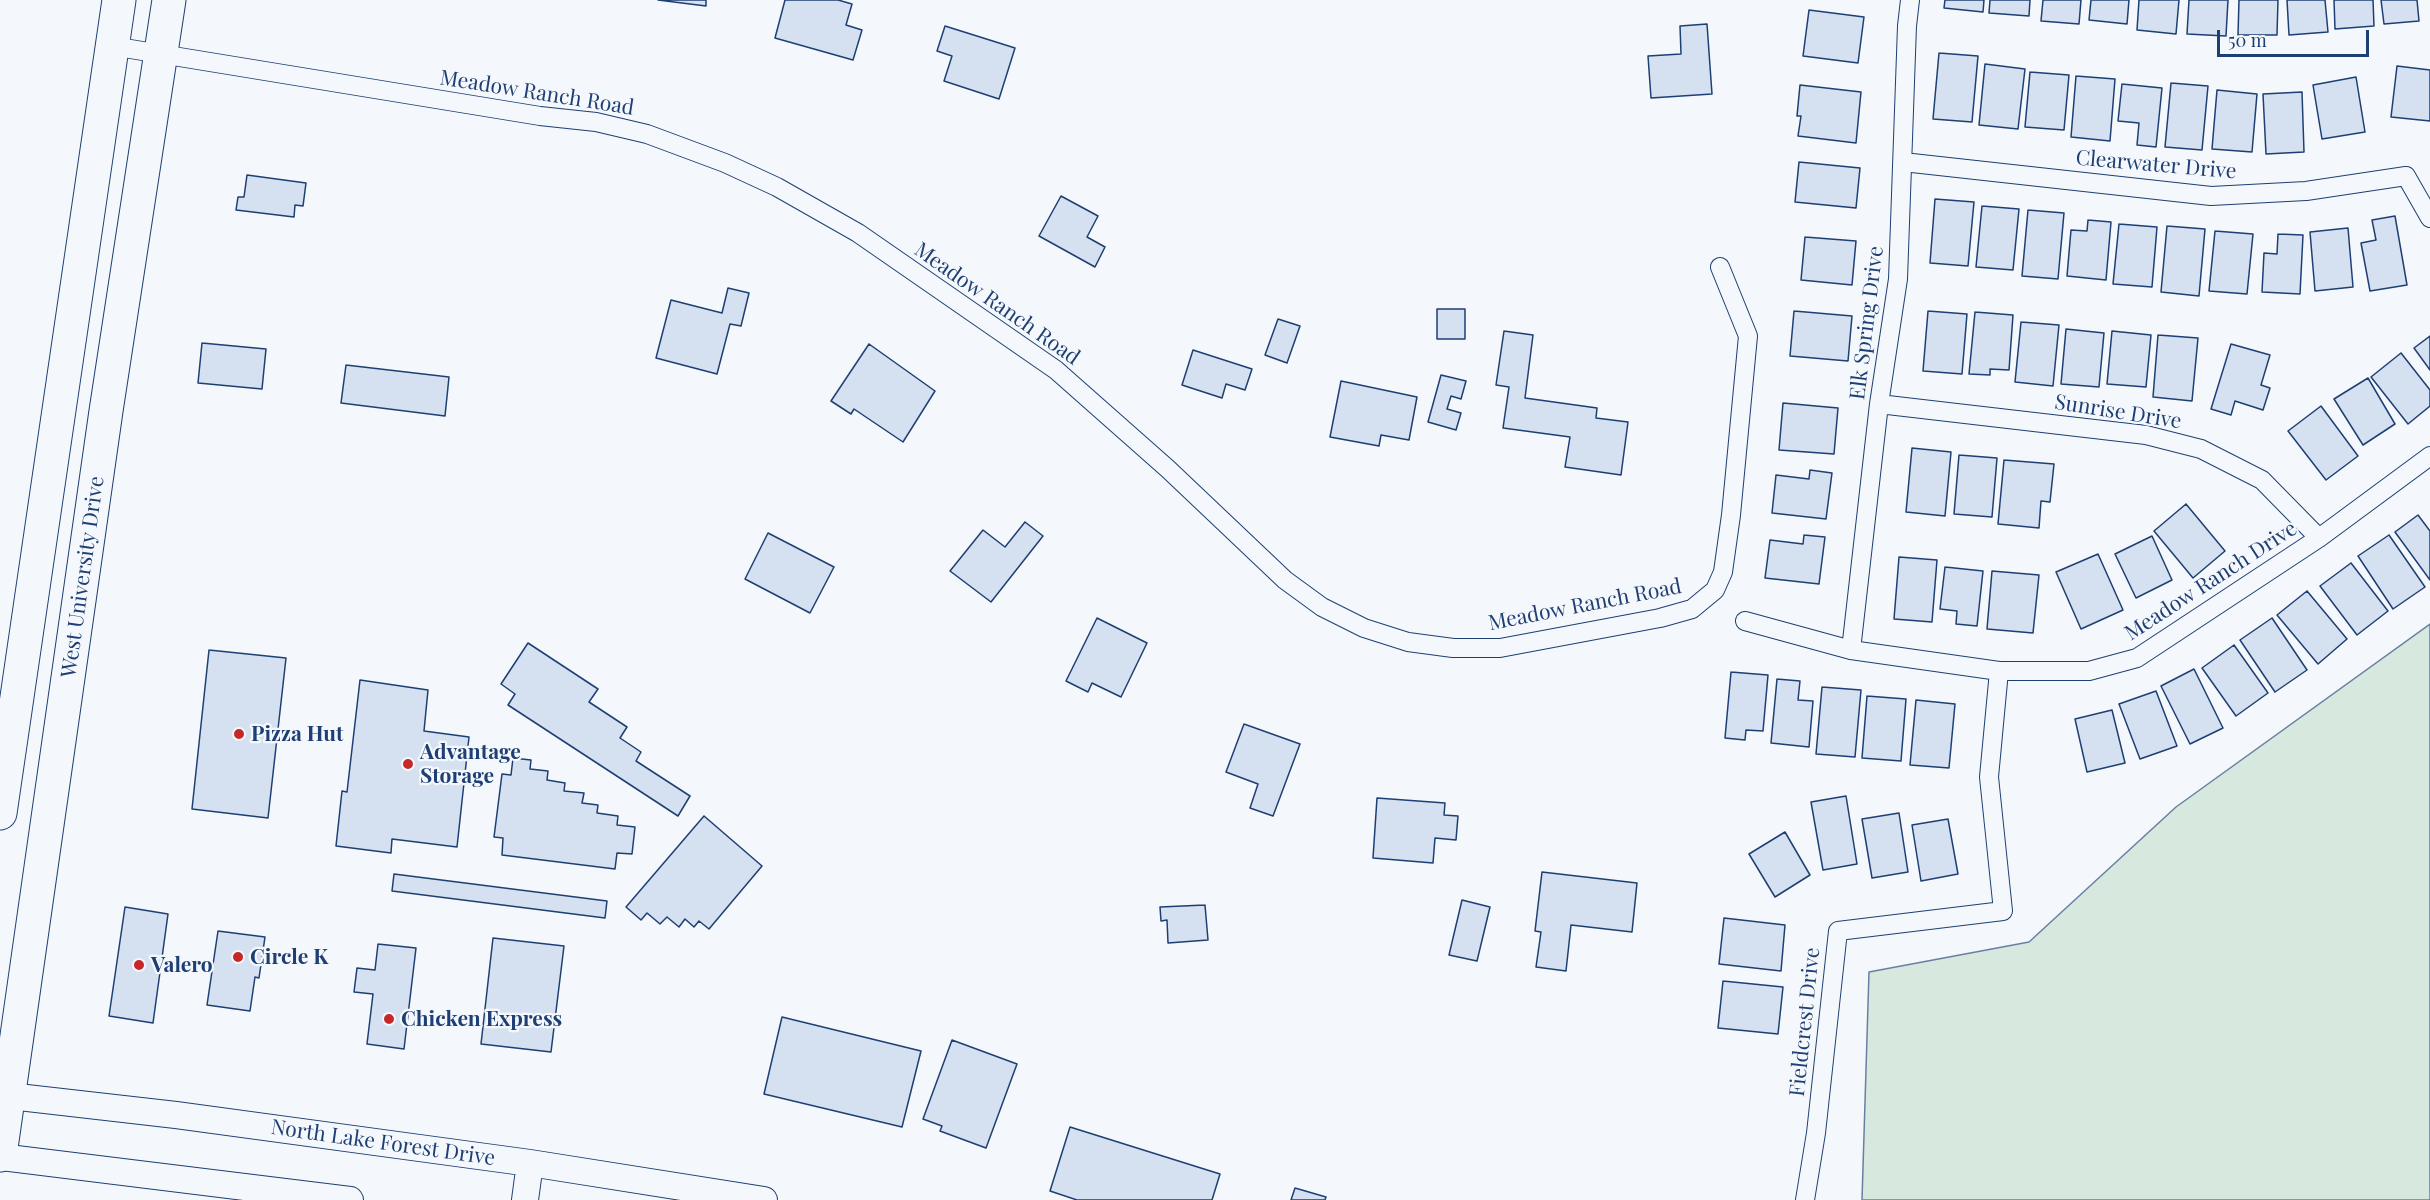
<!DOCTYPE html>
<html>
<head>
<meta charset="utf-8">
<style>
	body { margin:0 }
	#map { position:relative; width:2430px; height:1200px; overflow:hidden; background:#f4f7fb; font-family:"Playfair Display",serif }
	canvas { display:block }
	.scale { position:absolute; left:2217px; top:30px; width:152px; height:27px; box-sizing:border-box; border:3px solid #1d3f73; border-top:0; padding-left:8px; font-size:18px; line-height:21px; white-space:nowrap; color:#1d3f73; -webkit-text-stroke:4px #f4f7fb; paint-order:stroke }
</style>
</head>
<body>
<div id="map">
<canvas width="2430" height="1200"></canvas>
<div class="scale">50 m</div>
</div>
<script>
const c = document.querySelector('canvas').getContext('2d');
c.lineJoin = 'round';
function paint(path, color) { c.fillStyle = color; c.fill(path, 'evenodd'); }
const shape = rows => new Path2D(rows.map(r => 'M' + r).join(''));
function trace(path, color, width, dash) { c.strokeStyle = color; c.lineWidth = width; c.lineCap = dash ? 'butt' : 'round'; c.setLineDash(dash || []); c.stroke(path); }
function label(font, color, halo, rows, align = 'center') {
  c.font = font + ' "Playfair Display",serif'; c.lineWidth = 4.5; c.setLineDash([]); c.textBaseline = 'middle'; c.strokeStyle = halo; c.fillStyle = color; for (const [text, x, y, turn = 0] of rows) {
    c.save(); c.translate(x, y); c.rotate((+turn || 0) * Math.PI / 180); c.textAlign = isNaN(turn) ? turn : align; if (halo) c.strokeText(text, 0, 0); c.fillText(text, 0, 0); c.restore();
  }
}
const green = shape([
	[2430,624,2430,1200,1862,1200,1869,972,2029,942,2176,807,2430,624]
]);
const building = shape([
	[658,0,706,0,706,6,658,0],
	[785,0,838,0,852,4,846,25,862,30,853,60,775,38,785,0],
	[1945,0,1984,0,1983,12,1944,8,1945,0],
	[1990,0,2030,0,2029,16,1989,13,1990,0],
	[2043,0,2081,0,2079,24,2041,21,2043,0],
	[2091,0,2129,0,2127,24,2089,20,2091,0],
	[2139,0,2179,0,2176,34,2137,30,2139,0],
	[2189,0,2228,0,2226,36,2187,34,2189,0],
	[2239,0,2278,0,2277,35,2238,35,2239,0],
	[2287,0,2325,0,2328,32,2289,35,2287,0],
	[2334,0,2373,0,2374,26,2335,29,2334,0],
	[2381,0,2417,0,2419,21,2384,24,2381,0],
	[1809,10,1864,17,1858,63,1803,56,1809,10],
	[1707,24,1712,94,1651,98,1648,56,1681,54,1680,26,1707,24],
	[945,26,1015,48,999,99,944,81,952,56,937,51,945,26],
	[1939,53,1978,56,1972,122,1933,119,1939,53],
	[1985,64,2025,69,2018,129,1979,125,1985,64],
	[2397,66,2430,70,2430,121,2391,117,2397,66],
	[2030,72,2069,75,2064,130,2025,127,2030,72],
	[2076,76,2115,79,2110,141,2071,137,2076,76],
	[2356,77,2365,132,2322,139,2313,85,2356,77],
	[2171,83,2208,86,2202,150,2165,147,2171,83],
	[2122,84,2162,88,2156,147,2137,145,2139,123,2118,121,2122,84],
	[1800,85,1861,92,1856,143,1798,136,1801,116,1797,116,1800,85],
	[2217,90,2257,94,2252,152,2212,149,2217,90],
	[2302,92,2304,152,2266,154,2263,94,2302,92],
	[1799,162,1860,168,1856,208,1795,202,1799,162],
	[247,175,306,183,303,206,295,205,294,217,236,210,238,197,244,197,247,175],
	[1061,196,1098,216,1087,237,1105,247,1095,267,1039,236,1061,196],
	[1935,199,1974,202,1968,266,1930,263,1935,199],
	[1982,206,2019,209,2013,270,1976,267,1982,206],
	[2028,210,2064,213,2058,279,2022,276,2028,210],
	[2395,216,2407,285,2370,291,2361,243,2376,240,2372,220,2395,216],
	[2088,220,2111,222,2106,280,2067,276,2071,230,2087,231,2088,220],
	[2119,224,2157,227,2152,287,2113,284,2119,224],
	[2167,226,2205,229,2199,296,2161,292,2167,226],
	[2348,228,2353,287,2315,291,2310,232,2348,228],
	[2215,231,2253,234,2247,294,2209,291,2215,231],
	[2278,234,2303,235,2300,294,2262,292,2264,253,2277,254,2278,234],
	[1805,237,1856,241,1852,285,1801,280,1805,237],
	[728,288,749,293,741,326,730,324,717,374,656,358,671,300,722,313,728,288],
	[1437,309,1465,309,1465,339,1437,339,1437,309],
	[1794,311,1852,316,1848,361,1790,356,1794,311],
	[1928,311,1967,314,1962,374,1923,371,1928,311],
	[1975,312,2013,315,2009,370,1990,369,1990,375,1969,374,1975,312],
	[1278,319,1300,326,1287,363,1265,355,1278,319],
	[2021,322,2059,325,2053,386,2015,382,2021,322],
	[2066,329,2104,333,2099,387,2061,384,2066,329],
	[1504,331,1533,335,1525,398,1597,408,1596,418,1628,422,1621,475,1565,467,1570,437,1503,428,1509,387,1496,385,1504,331],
	[2112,331,2151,335,2146,387,2107,384,2112,331],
	[2158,335,2198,338,2192,401,2153,397,2158,335],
	[2430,336,2430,370,2414,348,2430,336],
	[202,343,266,349,262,389,198,383,202,343],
	[869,344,935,391,903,442,854,409,851,414,831,401,869,344],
	[2231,344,2270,355,2261,385,2270,388,2263,410,2235,401,2231,415,2211,409,2231,344],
	[1193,350,1252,369,1245,390,1226,384,1222,398,1182,385,1193,350],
	[2401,353,2430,390,2430,406,2408,424,2371,377,2401,353],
	[346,365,449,377,445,416,341,403,346,365],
	[1441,375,1466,381,1461,399,1451,396,1447,409,1461,413,1456,430,1428,422,1441,375],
	[2368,378,2395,424,2363,445,2334,399,2368,378],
	[1341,381,1417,397,1409,440,1381,435,1379,446,1330,437,1341,381],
	[1783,403,1838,408,1834,454,1779,450,1783,403],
	[2321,406,2358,456,2326,480,2288,431,2321,406],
	[1912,448,1951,452,1945,516,1906,512,1912,448],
	[1959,455,1997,458,1992,517,1954,514,1959,455],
	[2004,460,2054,464,2050,502,2041,501,2039,528,1998,524,2004,460],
	[1810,470,1832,473,1826,519,1772,513,1776,475,1809,479,1810,470],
	[2186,504,2225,551,2193,578,2154,531,2186,504],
	[2418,515,2430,531,2430,580,2395,532,2418,515],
	[1025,522,1043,536,991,602,950,571,983,530,1005,547,1025,522],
	[768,533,834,567,810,613,745,579,768,533],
	[1804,535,1825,537,1819,584,1765,578,1770,540,1803,544,1804,535],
	[2389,535,2425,587,2393,609,2358,556,2389,535],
	[2152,536,2172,580,2136,598,2115,554,2152,536],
	[2098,554,2123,610,2081,629,2056,572,2098,554],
	[1899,557,1937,560,1932,622,1894,619,1899,557],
	[2351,563,2388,611,2357,635,2320,586,2351,563],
	[1945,567,1983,571,1977,626,1956,624,1957,611,1940,609,1945,567],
	[1992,571,2039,575,2033,633,1987,629,1992,571],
	[2307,591,2347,639,2318,664,2277,615,2307,591],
	[1097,618,1147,643,1121,697,1092,683,1088,692,1066,681,1097,618],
	[2272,618,2307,670,2275,692,2240,640,2272,618],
	[528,643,598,689,589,702,627,727,620,738,641,752,636,761,690,796,678,816,508,705,515,694,501,684,528,643],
	[2234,645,2268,693,2236,716,2202,668,2234,645],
	[209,650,286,658,268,818,192,809,209,650],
	[2194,669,2223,728,2190,744,2161,686,2194,669],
	[1731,672,1768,675,1763,731,1746,730,1745,740,1725,738,1731,672],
	[1777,679,1800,681,1798,700,1813,701,1809,747,1771,743,1777,679],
	[360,680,428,690,424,731,469,737,457,847,392,839,391,853,336,846,342,791,347,792,360,680],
	[1822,687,1861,690,1855,757,1816,754,1822,687],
	[2156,691,2177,746,2140,759,2119,704,2156,691],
	[1867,696,1906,699,1901,761,1862,758,1867,696],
	[1916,700,1955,704,1949,768,1910,765,1916,700],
	[2112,710,2125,763,2087,772,2075,719,2112,710],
	[1244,724,1300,744,1273,816,1250,808,1258,784,1226,772,1244,724],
	[513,758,531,760,530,769,548,771,547,780,565,783,564,791,584,793,582,803,598,805,597,813,618,816,617,825,635,827,632,854,617,853,615,869,502,855,503,838,494,837,502,774,511,775,513,758],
	[1846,796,1857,864,1823,870,1811,802,1846,796],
	[1377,798,1445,803,1444,815,1458,816,1456,840,1435,838,1433,863,1373,858,1377,798],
	[1899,813,1908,872,1872,878,1862,819,1899,813],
	[704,816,762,866,709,929,699,921,694,927,685,919,679,927,667,917,660,924,647,913,641,920,626,907,704,816],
	[1948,819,1958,874,1921,881,1912,825,1948,819],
	[1785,832,1810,875,1775,897,1749,854,1785,832],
	[1542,872,1637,883,1632,932,1571,925,1566,971,1536,967,1541,932,1535,931,1542,872],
	[394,874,607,901,605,918,392,891,394,874],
	[1462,900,1490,907,1477,961,1449,955,1462,900],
	[1205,905,1208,940,1168,943,1167,920,1161,921,1160,907,1205,905],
	[125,907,168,914,153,1023,109,1016,125,907],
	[1724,918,1785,925,1781,971,1719,964,1724,918],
	[218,931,265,937,259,978,255,977,250,1011,207,1005,218,931],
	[493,938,564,946,551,1052,481,1044,493,938],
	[378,944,416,948,404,1049,367,1044,373,994,354,992,357,968,375,970,378,944],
	[1723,981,1783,987,1778,1034,1718,1028,1723,981],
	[782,1017,921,1051,902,1127,764,1094,782,1017],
	[952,1040,1017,1064,986,1148,940,1131,942,1126,923,1119,952,1040],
	[1070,1127,1220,1174,1212,1200,1077,1200,1050,1191,1070,1127],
	[1295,1188,1326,1197,1325,1200,1291,1200,1295,1188]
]);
const street = shape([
	[112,46,540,116,596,122,647,134,725,163,777,187,858,233,1056,370,1168,469,1285,580,1322,607,1364,628,1408,642,1453,648,1500,648,1660,618,1692,609,1715,590,1723,572,1731,515,1748,336,1720,267],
	[1903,162,2211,196,2306,191,2406,176,2430,218],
	[1879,404,2146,435,2201,449,2262,480,2319,538],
	[1745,621,1851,650,1999,671,2089,671,2137,658,2319,538,2430,456],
	[1851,650,1879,404,1898,279,1907,26,1910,0],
	[1805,1200,1816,1133,1838,931,2003,911,1989,777,1999,671]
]);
const secondary = shape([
	[0,1095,176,1115,530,1163,764,1200],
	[0,1157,350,1200],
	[525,1200,530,1163]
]);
const highway = shape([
	[0,813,119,0],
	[0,1155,106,411,169,0]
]);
const markers = [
	[239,734,6,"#c62828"],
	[408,764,6,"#c62828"],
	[238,957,6,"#c62828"],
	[139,965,6,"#c62828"],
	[389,1019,6,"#c62828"]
];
const streetNames = [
	["Meadow Ranch Road",537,93,9],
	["Clearwater Drive",2156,165,5],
	["Meadow Ranch Road",997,304,35],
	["Elk Spring Drive",1867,323,-83],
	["Sunrise Drive",2118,412,9],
	["West University Drive",83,577,-82],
	["Meadow Ranch Drive",2211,581,-33],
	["Meadow Ranch Road",1585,605,-11],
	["Fieldcrest Drive",1805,1022,-84],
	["North Lake Forest Drive",383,1143,8]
];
const poiNames = [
	["Pizza Hut",251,734],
	["Advantage",420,752],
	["Storage",420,776],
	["Circle K",250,957],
	["Valero",151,965],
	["Chicken Express",401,1019]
];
paint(green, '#d7e8df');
trace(green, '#687fa3', 1.5);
paint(building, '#d5e0f0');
trace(building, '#1d3f73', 1.5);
trace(street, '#1d3f73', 20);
trace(secondary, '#1d3f73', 28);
trace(highway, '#1d3f73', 35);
trace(street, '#f4f7fb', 18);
trace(secondary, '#f4f7fb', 26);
trace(highway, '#f4f7fb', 33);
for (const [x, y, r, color] of markers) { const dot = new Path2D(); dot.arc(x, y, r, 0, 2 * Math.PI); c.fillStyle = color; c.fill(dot); trace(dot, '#f4f7fb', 2); }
label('21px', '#1d3f73', '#f4f7fb', streetNames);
label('bold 21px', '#1d3f73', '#f4f7fb', poiNames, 'left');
</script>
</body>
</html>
